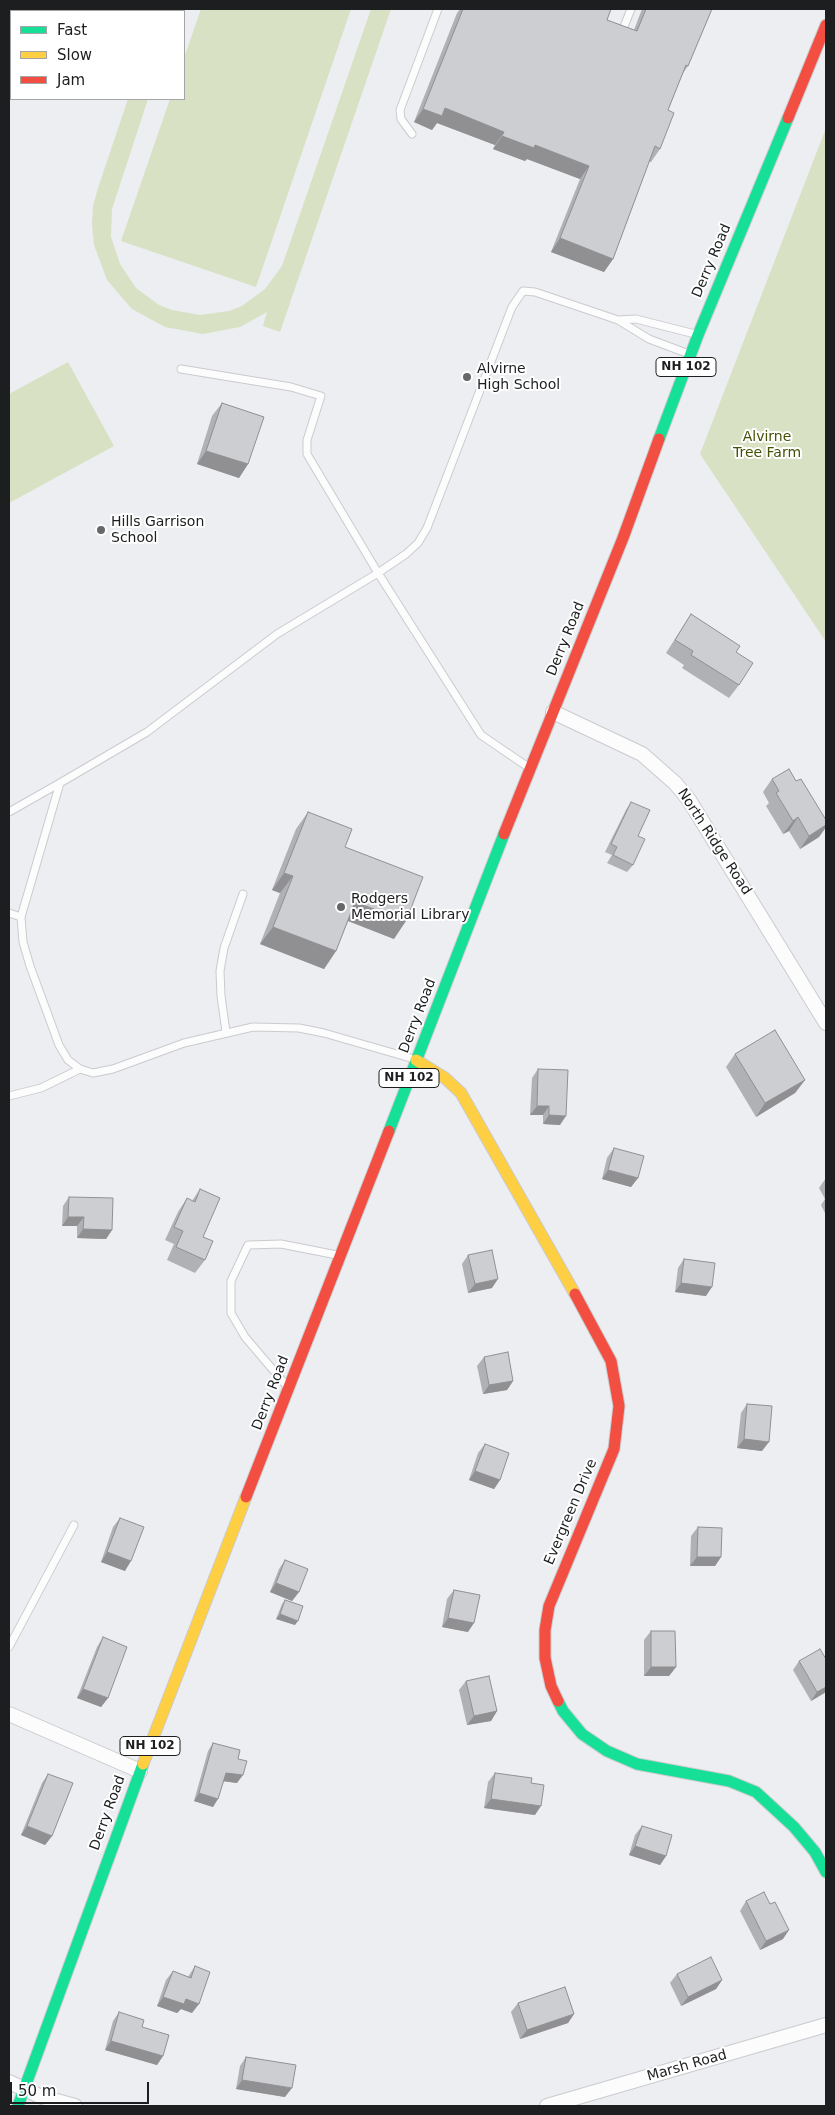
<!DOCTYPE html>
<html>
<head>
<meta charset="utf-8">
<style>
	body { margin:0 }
	#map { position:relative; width:835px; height:2115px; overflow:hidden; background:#eceef1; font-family:"DejaVu Sans",sans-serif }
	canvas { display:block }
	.frame { position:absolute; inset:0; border:10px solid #1d1e20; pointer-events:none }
	.legend { position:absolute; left:10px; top:10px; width:175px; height:90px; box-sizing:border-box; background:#fff; border:1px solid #a5a5a6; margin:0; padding:6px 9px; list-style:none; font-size:15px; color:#1d1e20 }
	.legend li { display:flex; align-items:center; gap:10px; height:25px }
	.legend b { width:25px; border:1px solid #a5a5a6 }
	.scale { position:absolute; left:10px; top:2082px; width:139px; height:22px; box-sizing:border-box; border:2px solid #1d1e20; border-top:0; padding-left:6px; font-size:15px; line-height:18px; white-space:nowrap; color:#1d1e20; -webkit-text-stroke:4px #fff; paint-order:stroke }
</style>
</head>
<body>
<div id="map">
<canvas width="835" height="2115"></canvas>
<div class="frame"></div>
<ul class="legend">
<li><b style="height:6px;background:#16e098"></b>Fast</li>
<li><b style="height:6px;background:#ffcf43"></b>Slow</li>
<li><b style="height:6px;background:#f24e42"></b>Jam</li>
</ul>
<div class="scale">50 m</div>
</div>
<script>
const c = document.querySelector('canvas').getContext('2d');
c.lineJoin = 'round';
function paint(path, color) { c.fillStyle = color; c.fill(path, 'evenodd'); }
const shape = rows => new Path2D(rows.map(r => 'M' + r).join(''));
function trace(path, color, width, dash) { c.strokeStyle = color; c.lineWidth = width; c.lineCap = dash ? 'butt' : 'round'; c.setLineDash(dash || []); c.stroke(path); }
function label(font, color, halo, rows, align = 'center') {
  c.font = font + ' "DejaVu Sans",sans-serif'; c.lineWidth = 4; c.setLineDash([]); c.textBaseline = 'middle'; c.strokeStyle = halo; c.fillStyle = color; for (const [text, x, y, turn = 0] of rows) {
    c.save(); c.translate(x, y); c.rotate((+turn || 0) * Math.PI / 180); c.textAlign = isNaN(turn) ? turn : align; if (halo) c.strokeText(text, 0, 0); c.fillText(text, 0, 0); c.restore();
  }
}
const green = shape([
	[201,9,351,9,256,287,121,241,170,99,184,99,184,58],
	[371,9,391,9,280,332,263,326,267,312,240,327,203,334,165,327,132,309,107,280,94,245,92,225,93,206,98,188,128,99,148,99,112,209,111,237,120,264,136,288,159,305,172,310,200,315,229,311,242,306,265,289,282,266],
	[826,128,826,642,700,454],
	[68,362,114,446,9,503,9,394]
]);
const lane = shape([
	[621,34,631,9],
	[412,134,401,119,400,110,438,9],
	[618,320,636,319,695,334],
	[181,369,291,387,321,396,307,440,307,454,378,573,277,634,147,732,60,783,21,917,23,942,30,966,59,1045,68,1060,80,1069,93,1073,113,1069,184,1043,253,1027,299,1028,324,1033,414,1059],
	[528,767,481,735,378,573,406,554,418,543,427,528,512,307,523,291,535,292,618,320,649,339,689,354],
	[9,812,60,783],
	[9,913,21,917],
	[226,1032,221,996,220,971,224,948,243,894],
	[9,1096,41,1088,80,1069],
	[285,1384,245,1337,231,1313,231,1281,248,1245,281,1244,337,1255],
	[9,1647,74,1525]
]);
const street = shape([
	[553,712,642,754,675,783,689,800,826,1023],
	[9,1714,140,1771],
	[9,2082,42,2097,75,2106],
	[547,2106,826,2025]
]);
const fast = shape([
	[659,439,698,335,788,118],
	[389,1131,504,834],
	[558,1701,563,1711,582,1734,607,1751,637,1764,729,1781,756,1792,794,1827,815,1852,826,1872],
	[18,2106,143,1764]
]);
const slow = shape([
	[416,1060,445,1078,461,1093,575,1294],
	[143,1764,246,1497]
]);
const jam = shape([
	[788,118,826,25],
	[504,834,623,538,659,439],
	[246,1497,389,1131],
	[558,1701,551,1686,545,1658,545,1630,549,1606,614,1449,619,1406,611,1361,575,1294]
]);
const wall = shape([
	[460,9,611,9,607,20,634,30,642,9,712,9,688,66,683,73,668,110,660,149,651,162,649,162,613,259,604,272,551,252,580,179,527,159,525,161,493,149,495,145,437,123,432,130,414,122,457,13],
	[222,403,248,464,239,478,197,464,212,416],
	[691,614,736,652,739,685,729,698,682,668,684,665,666,653],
	[772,779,796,781,826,820,826,827,819,837,800,849,789,831,783,834,766,806,769,803,763,792],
	[631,802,638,836,633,865,627,872,607,863,612,855,605,852,626,810],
	[308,812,345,847,394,939,348,921,336,951,324,969,260,944,280,893,272,890,296,829],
	[735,1054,805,1080,795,1093,756,1117,726,1067],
	[538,1069,560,1125,543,1124,543,1115,530,1115,532,1078],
	[614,1148,638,1178,631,1187,602,1179,607,1158],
	[826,1178,826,1215,821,1205,825,1199,819,1188],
	[200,1189,203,1237,205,1260,195,1273,167,1260,174,1244,165,1240,178,1212,187,1198,192,1201],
	[69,1197,112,1230,106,1239,77,1238,77,1226,62,1226,63,1206],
	[468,1255,492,1288,468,1293,462,1264],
	[684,1259,706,1296,675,1292,678,1268],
	[484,1357,513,1381,507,1390,483,1394,477,1366],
	[747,1404,762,1451,737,1448,741,1413],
	[485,1444,500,1480,494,1489,469,1480,478,1453],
	[120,1518,125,1571,101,1562,113,1527],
	[698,1527,721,1557,715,1566,690,1566,691,1536],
	[285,1560,299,1592,292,1601,270,1592,279,1569],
	[454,1590,468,1632,442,1627,447,1599],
	[285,1600,295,1625,276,1619,282,1604],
	[651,1631,676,1667,669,1676,644,1676,644,1640],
	[103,1637,108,1698,101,1707,77,1698,97,1647],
	[799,1661,826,1692,811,1701,793,1670],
	[466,1681,497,1711,491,1721,467,1725,459,1690],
	[213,1743,238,1759,237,1783,224,1781,213,1807,194,1801,208,1751],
	[495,1773,531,1783,535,1815,484,1808,488,1782],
	[48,1774,52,1836,45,1845,21,1835,42,1783],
	[642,1826,666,1856,660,1865,629,1855,635,1835],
	[746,1901,770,1904,783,1939,760,1950,740,1911],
	[195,1966,192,2013,181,2009,177,2013,157,2006,166,1980,173,1971,188,1977],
	[677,1974,722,1980,716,1989,681,2006,670,1983],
	[518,2003,574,2014,568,2023,520,2039,511,2012],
	[119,2012,142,2027,163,2056,157,2065,105,2050,113,2021],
	[246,2057,285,2097,236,2089,240,2066]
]);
const shadedWall = shape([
	[445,108,504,132,495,145,437,123,432,130,414,122,423,109],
	[502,136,535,145,589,166,580,179,527,159,525,161,493,149],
	[560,238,613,259,604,272,551,252],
	[206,451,248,464,239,478,197,464],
	[798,817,789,831,783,834,793,821],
	[826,825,826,827,819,837,800,849,809,836],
	[284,873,293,876,280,893,272,890],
	[355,902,406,921,394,939,343,919],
	[273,927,336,951,324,969,260,944],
	[805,1080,795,1093,756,1117,765,1103],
	[537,1106,549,1106,543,1115,530,1115],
	[549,1115,566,1116,560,1125,543,1124],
	[608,1170,638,1178,631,1187,602,1179],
	[68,1217,84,1217,77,1226,62,1226],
	[83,1229,112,1230,106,1239,77,1238],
	[498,1279,492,1288,468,1293,475,1284],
	[681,1283,712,1287,706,1296,675,1292],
	[513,1381,507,1390,483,1394,489,1385],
	[744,1439,769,1442,762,1451,737,1448],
	[475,1471,500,1480,494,1489,469,1480],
	[107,1552,131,1561,125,1571,101,1562],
	[697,1557,721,1557,715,1566,690,1566],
	[276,1583,299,1592,292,1601,270,1592],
	[280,1614,298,1621,295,1625,276,1619],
	[448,1618,474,1623,468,1632,442,1627],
	[651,1667,676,1667,669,1676,644,1676],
	[826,1687,826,1692,811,1701,817,1692],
	[83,1689,108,1698,101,1707,77,1698],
	[497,1711,491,1721,467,1725,474,1716],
	[226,1773,243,1775,237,1783,221,1781],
	[199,1793,218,1799,213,1807,194,1801],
	[491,1799,541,1806,535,1815,484,1808],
	[27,1826,52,1836,45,1845,21,1835],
	[635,1846,666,1856,660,1865,629,1855],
	[789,1930,783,1939,760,1950,766,1941],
	[722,1980,716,1989,681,2006,688,1997],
	[163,1997,186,1999,199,2004,192,2013,181,2009,177,2013,157,2006],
	[574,2014,568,2023,520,2039,527,2030],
	[111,2041,163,2056,157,2065,105,2050],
	[242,2080,292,2088,285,2097,236,2089]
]);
const building = shape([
	[463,9,611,9,607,20,637,31,646,9,712,9,688,66,686,65,668,110,674,113,660,149,655,146,613,259,560,238,589,166,535,145,534,148,502,136,504,132,445,108,442,116,423,109,463,9],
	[222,403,264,417,248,464,206,451,222,403],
	[691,614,740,646,736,652,753,663,739,685,691,655,693,651,675,640,691,614],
	[789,769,796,781,801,779,826,820,826,825,809,836,798,817,793,821,776,793,779,791,772,779,789,769],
	[631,802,650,810,638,836,645,839,633,865,613,855,617,847,611,844,631,802],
	[308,812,352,829,345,847,423,877,406,921,355,902,336,951,273,927,293,876,284,873,308,812],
	[775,1030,805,1080,765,1103,735,1054,775,1030],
	[538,1069,568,1070,566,1116,549,1115,549,1106,537,1106,538,1069],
	[614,1148,644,1156,638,1178,608,1170,614,1148],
	[200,1189,220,1198,203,1237,213,1241,205,1260,176,1247,183,1231,174,1227,187,1198,195,1202,200,1189],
	[69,1197,113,1198,112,1230,83,1229,84,1217,68,1217,69,1197],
	[492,1250,498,1279,475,1284,468,1255,492,1250],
	[684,1259,715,1263,712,1287,681,1283,684,1259],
	[508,1352,513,1381,489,1385,484,1357,508,1352],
	[747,1404,772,1406,769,1442,744,1439,747,1404],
	[485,1444,509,1453,500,1480,475,1471,485,1444],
	[120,1518,144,1527,131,1561,107,1552,120,1518],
	[698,1527,722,1528,721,1557,697,1557,698,1527],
	[285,1560,308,1569,299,1592,276,1583,285,1560],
	[454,1590,480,1595,474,1623,448,1618,454,1590],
	[285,1600,303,1606,298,1621,280,1614,285,1600],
	[651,1631,675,1631,676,1667,651,1667,651,1631],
	[103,1637,127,1647,108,1698,83,1689,103,1637],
	[820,1649,826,1659,826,1687,817,1692,799,1661,820,1649],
	[489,1676,497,1711,474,1716,466,1681,489,1676],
	[213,1743,240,1750,238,1759,247,1761,243,1775,226,1773,218,1799,199,1793,213,1743],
	[495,1773,532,1778,531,1783,544,1785,541,1806,491,1799,495,1773],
	[48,1774,73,1783,52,1836,27,1826,48,1774],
	[642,1826,672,1835,666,1856,635,1846,642,1826],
	[764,1892,770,1904,775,1902,789,1930,766,1941,746,1901,764,1892],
	[711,1957,722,1980,688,1997,677,1974,711,1957],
	[195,1966,210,1972,199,2004,186,1999,184,2004,163,1997,173,1971,191,1978,195,1966],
	[565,1987,574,2014,527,2030,518,2003,565,1987],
	[119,2012,144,2020,142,2027,169,2035,163,2056,111,2041,119,2012],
	[246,2057,296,2065,292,2088,242,2080,246,2057]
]);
const markers = [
	[467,377,5,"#656769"],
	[101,530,5,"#656769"],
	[341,907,5,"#656769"]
];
const shields = [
	[686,367,60],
	[409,1078,60],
	[150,1746,60]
];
const shieldNames = [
	["NH 102",686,367],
	["NH 102",409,1078],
	["NH 102",150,1746]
];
const streetNames = [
	["Derry Road",712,261,-67],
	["Derry Road",566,639,-68],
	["North Ridge Road",714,842,57],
	["Derry Road",418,1016,-69],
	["Derry Road",271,1393,-69],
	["Evergreen Drive",571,1512,-67],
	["Derry Road",108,1813,-70],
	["Marsh Road",687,2066,-16]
];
const poiNames = [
	["Alvirne",477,369],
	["High School",477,385],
	["Hills Garrison",111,522],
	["School",111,538],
	["Rodgers",351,899],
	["Memorial Library",351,915]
];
const parkNames = [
	["Alvirne",767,437],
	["Tree Farm",767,453]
];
paint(green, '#d8e1c3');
trace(lane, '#cacbce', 9);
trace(street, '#cacbce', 16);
trace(fast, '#cacbce', 13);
trace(slow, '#cacbce', 13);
trace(jam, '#cacbce', 13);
trace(lane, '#fcfcfd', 7);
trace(street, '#fcfcfd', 14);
trace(fast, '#16e098', 11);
trace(slow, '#ffcf43', 11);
trace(jam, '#f24e42', 11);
paint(wall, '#b0b1b4');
paint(shadedWall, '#909092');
paint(building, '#cdced1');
trace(building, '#909092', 1);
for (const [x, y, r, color] of markers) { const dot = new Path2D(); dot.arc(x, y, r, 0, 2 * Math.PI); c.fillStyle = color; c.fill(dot); trace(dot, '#fff', 2); }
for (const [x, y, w] of shields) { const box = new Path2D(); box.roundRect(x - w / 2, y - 9.5, w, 19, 4); c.fillStyle = '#fff'; c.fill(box); trace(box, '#1d1e20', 1); }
label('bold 12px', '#1d1e20', null, shieldNames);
label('14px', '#1d1e20', '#fff', streetNames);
label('14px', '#1d1e20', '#fff', poiNames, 'left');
label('14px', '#435205', '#fff', parkNames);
</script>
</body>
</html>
